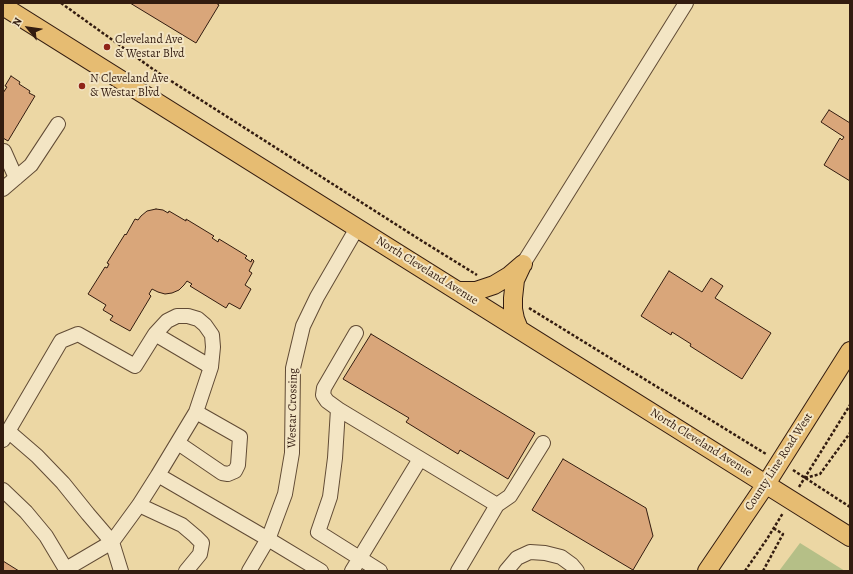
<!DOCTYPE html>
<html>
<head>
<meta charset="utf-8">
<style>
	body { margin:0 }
	#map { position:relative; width:853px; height:574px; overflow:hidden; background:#ecd7a4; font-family:Alegreya,serif }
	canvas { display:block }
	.frame { position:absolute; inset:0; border:4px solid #331c10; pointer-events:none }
	.north { position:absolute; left:8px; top:8px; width:40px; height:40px; -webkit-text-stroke:3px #f3e5c4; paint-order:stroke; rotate:299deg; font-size:11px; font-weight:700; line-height:16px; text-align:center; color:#331c10 }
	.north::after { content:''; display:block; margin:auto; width:14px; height:18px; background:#331c10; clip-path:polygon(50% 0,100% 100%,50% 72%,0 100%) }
</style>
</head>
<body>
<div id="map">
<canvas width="853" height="574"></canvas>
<div class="frame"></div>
<div class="north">N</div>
</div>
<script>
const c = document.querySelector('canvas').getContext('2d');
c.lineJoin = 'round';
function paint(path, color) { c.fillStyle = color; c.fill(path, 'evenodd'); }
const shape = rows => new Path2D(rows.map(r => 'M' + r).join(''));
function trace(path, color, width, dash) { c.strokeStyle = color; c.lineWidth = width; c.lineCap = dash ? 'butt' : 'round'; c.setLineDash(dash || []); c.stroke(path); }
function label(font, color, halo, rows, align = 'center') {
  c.font = font + ' Alegreya,serif'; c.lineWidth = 4; c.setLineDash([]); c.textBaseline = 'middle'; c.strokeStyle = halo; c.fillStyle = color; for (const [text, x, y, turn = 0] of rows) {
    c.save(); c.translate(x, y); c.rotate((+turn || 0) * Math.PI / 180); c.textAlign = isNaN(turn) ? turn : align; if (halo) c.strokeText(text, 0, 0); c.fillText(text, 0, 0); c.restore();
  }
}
const green = shape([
	[800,543,845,571,779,571]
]);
const building = shape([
	[130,3,216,3,219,5,196,43,130,3],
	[11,76,20,82,19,84,30,91,29,93,35,96,8,141,3,138,3,93,7,87,5,86,11,76],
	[829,110,850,123,850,181,824,165,840,138,842,140,844,137,821,122,829,110],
	[156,209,163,210,168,213,169,211,186,221,186,219,214,236,212,238,218,242,219,239,247,256,245,258,251,262,252,259,254,261,249,271,252,273,245,285,251,289,240,309,229,303,226,308,190,286,192,284,187,281,184,285,179,290,172,293,165,294,158,292,152,289,149,294,151,296,130,331,110,320,113,316,103,310,106,305,88,294,105,267,107,268,109,264,107,263,125,234,126,235,135,219,138,220,141,216,147,211,156,209],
	[669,271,702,292,711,278,723,286,715,298,771,333,742,379,690,346,691,344,672,332,671,335,641,316,669,271],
	[371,334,535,433,508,479,460,450,458,454,406,422,409,418,343,379,371,334],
	[563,459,646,508,653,536,633,570,532,510,563,459],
	[3,561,19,571,3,571,3,561]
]);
const path = shape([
	[61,3,157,72,422,241,477,275],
	[529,308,766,454],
	[793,470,850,507],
	[805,478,820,474,850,433],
	[799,487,850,405],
	[745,571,767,539,783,513],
	[763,571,783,534,773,528]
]);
const minor = shape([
	[4,151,16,178],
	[3,189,31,165,58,124],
	[523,264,686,3],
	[155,334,167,321,177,316,188,316,198,319,205,325,212,335,213,347,211,367],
	[338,409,327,401,323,395,324,388,356,333],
	[8,431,37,456,63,483,88,514,112,542,121,571],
	[3,440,61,341,78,334,135,366,155,334,211,367,196,412,158,475,268,539,321,571],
	[178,443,222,473,228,474,235,471,238,465,240,437,196,412],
	[3,490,26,512,46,536,67,571],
	[139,505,182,525,195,536,202,543,200,554,186,571],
	[497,505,510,496,543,443],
	[66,569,112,542,139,505,158,475],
	[249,571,269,537,285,494,292,453,293,368,303,326,317,297,357,228],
	[352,571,420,459],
	[380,571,318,532,330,497,335,458,338,409,497,505,458,571],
	[506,571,517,558,530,552,545,553,561,557,572,565,577,571]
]);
const major = shape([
	[3,6,850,537],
	[459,291,476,291,494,285,509,276,523,264],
	[519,329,515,319,513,309,513,298,515,280,522,265],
	[707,571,766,484,850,351]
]);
const markers = [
	[107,47,4,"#8f2418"],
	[82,86,4,"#8f2418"]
];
const poiNames = [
	["Cleveland Ave",115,40],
	["& Westar Blvd",115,54],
	["N Cleveland Ave",90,79],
	["& Westar Blvd",90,93]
];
const streetNames = [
	["North Cleveland Avenue",427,271,32],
	["Westar Crossing",293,408,-89],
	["North Cleveland Avenue",701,443,32],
	["County Line Road West",779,462,-57]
];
paint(green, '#b5bf87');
paint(building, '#d9a67a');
trace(building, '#331c10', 1);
trace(minor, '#614b35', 16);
trace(major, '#331c10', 20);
trace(path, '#331c10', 2.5, [3, 2]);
trace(minor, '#f3e5c4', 14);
trace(major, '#e6bc72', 18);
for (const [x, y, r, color] of markers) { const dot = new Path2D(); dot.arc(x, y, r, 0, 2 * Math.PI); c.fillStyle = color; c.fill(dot); trace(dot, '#f3e5c4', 1.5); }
label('12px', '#331c10', '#f3e5c4', poiNames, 'left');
label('12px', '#331c10', '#f3e5c4', streetNames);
</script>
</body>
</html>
